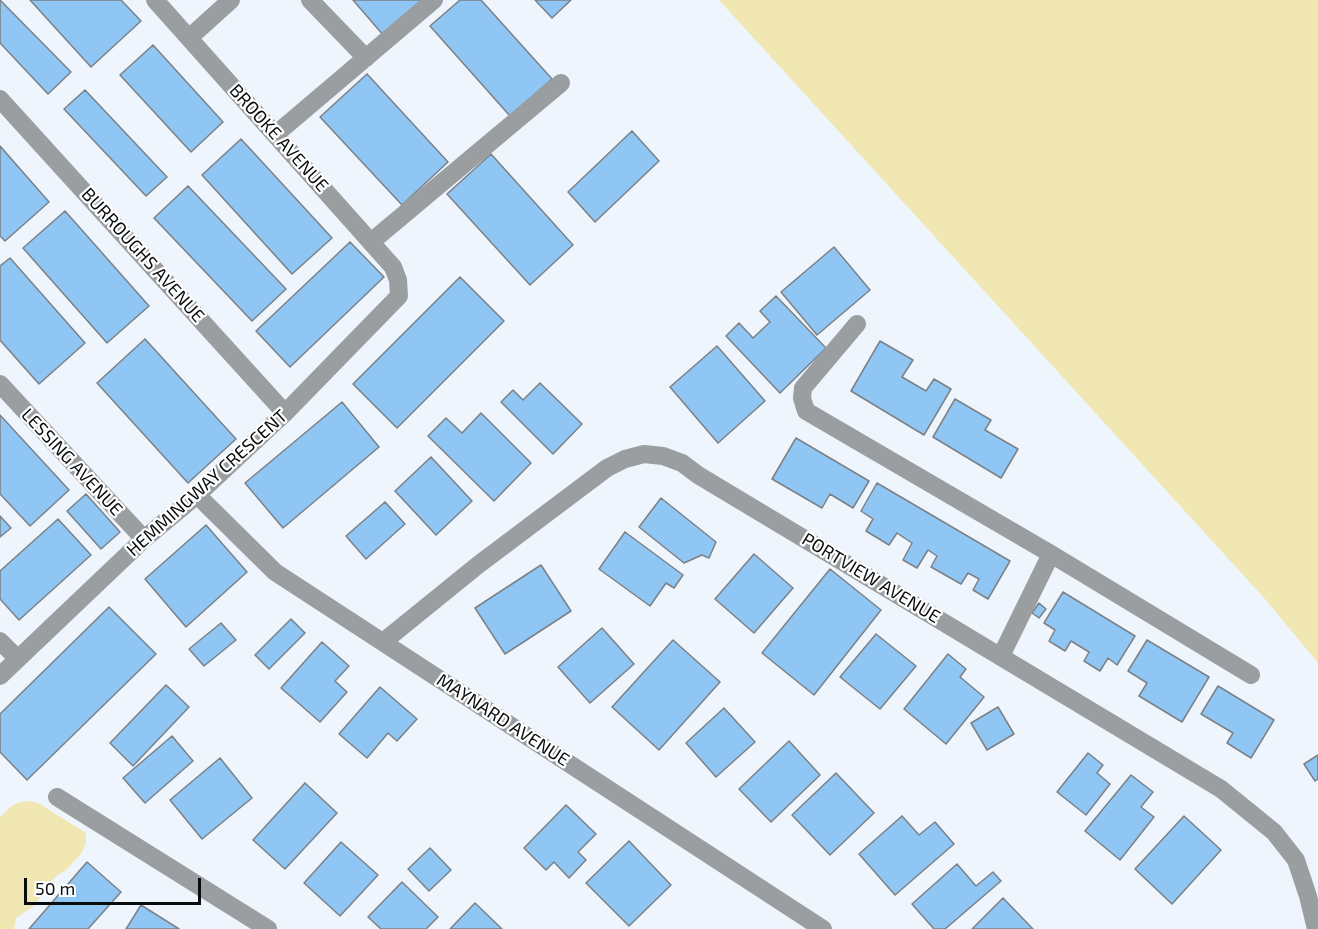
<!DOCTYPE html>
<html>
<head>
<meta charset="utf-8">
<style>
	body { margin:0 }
	#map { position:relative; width:1318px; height:929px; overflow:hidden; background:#eef5fc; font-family:"Exo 2",sans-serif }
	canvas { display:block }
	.scale { position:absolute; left:24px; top:878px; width:177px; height:27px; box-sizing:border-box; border:3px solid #090c0d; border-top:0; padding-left:8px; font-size:18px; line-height:21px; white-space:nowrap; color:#090c0d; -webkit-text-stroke:4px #fff; paint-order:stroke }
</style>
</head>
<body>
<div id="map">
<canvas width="1318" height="929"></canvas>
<div class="scale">50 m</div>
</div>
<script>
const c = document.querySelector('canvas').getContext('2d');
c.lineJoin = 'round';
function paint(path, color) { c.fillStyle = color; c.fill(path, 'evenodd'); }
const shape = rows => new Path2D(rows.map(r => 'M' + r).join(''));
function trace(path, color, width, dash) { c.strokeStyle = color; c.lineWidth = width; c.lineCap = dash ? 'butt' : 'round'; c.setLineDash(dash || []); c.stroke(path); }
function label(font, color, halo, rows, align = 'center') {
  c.font = font + ' "Exo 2",sans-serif'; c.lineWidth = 4.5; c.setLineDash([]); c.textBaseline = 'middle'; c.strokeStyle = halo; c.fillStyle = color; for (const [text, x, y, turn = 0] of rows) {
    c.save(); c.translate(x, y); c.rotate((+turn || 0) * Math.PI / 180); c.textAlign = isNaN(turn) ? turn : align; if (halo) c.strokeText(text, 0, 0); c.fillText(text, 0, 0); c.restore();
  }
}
const green = shape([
	[719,0,1318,0,1318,663,1265,599],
	[30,801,40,804,86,833,86,844,81,854,65,871,56,876,34,906,16,918,14,929,0,929,0,817,10,807,20,802]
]);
const building = shape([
	[0,0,71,72,48,94,0,43,0,0],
	[30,0,121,0,141,21,91,67,30,0],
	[353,0,423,0,384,36,353,0],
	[460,0,481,0,552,79,510,116,430,26,460,0],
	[535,0,571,0,552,18,535,0],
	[153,45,223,122,191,152,120,75,153,45],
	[367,74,448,162,402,205,320,117,367,74],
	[85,90,167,177,146,196,64,109,85,90],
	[632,131,659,161,595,222,568,192,632,131],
	[241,139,332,238,292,274,202,175,241,139],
	[0,146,49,202,5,241,0,236,0,146],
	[491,154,573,245,530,285,447,194,491,154],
	[188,186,286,289,252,321,154,218,188,186],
	[65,211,149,306,107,343,23,248,65,211],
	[350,242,384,277,290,367,256,331,350,242],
	[834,247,870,290,817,335,781,292,834,247],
	[10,258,85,343,39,384,0,340,0,266,10,258],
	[460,277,504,321,397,428,353,384,460,277],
	[776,296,826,348,780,393,726,336,739,323,753,338,770,322,760,311,776,296],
	[145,339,236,439,188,483,97,383,145,339],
	[880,341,913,360,902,377,926,391,934,379,951,389,924,435,851,391,880,341],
	[717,346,765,401,718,443,670,387,717,346],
	[540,383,582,424,553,454,501,402,513,390,523,400,540,383],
	[955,399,991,420,985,430,1018,449,1001,478,933,437,955,399],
	[342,402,379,447,283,528,245,483,342,402],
	[481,413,531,463,494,501,428,436,446,418,462,433,481,413],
	[0,415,69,490,30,526,0,494,0,415],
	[796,438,869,481,853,508,830,494,822,508,772,479,796,438],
	[431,457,472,501,436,535,395,491,431,457],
	[877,483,1010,561,988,599,973,590,979,579,968,573,961,584,931,567,937,556,928,550,917,568,903,560,912,543,897,533,889,545,866,531,873,519,861,511,877,483],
	[86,494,120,532,101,549,67,511,86,494],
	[661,498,716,542,709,558,702,555,684,563,639,527,661,498],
	[385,502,405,524,366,559,346,536,385,502],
	[0,516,11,528,0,537,0,516],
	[58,519,91,555,19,620,0,599,0,571,58,519],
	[206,525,247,572,186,627,145,579,206,525],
	[625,532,683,575,674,588,666,583,650,606,599,569,625,532],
	[754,554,793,588,754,633,715,599,754,554],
	[541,565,571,611,505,654,475,608,541,565],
	[830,569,881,610,814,695,762,653,830,569],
	[1063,592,1135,636,1117,665,1108,658,1100,671,1084,661,1089,652,1071,641,1065,651,1049,641,1055,630,1044,623,1063,592],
	[1039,603,1046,609,1039,618,1032,613,1039,603],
	[109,607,156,654,27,780,0,752,0,714,109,607],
	[291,619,305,633,269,669,255,655,291,619],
	[221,623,236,640,204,666,189,649,221,623],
	[602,628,634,664,590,703,558,667,602,628],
	[876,634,916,666,880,709,840,677,876,634],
	[673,640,720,682,659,750,612,707,673,640],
	[1147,640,1209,677,1182,722,1139,696,1147,683,1128,671,1147,640],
	[322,642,349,666,335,681,347,692,320,722,281,688,322,642],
	[948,654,966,669,960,677,984,697,946,744,904,709,948,654],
	[166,685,189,707,133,766,110,743,166,685],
	[1218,686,1274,720,1251,758,1227,743,1233,733,1201,714,1218,686],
	[380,687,417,719,397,741,388,733,367,758,339,734,380,687],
	[998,707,1014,734,987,750,971,723,998,707],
	[724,708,755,742,716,777,686,743,724,708],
	[172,736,193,761,145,803,123,778,172,736],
	[789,741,820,775,771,822,739,789,789,741],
	[1088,753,1103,765,1097,773,1110,784,1086,815,1057,792,1088,753],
	[1318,755,1318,779,1315,781,1304,764,1318,755],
	[220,758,252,798,202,839,170,800,220,758],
	[836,773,874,813,830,855,792,815,836,773],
	[1131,775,1153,792,1141,807,1154,817,1120,860,1085,831,1131,775],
	[305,783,337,813,285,869,253,840,305,783],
	[566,805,596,834,578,852,586,860,569,878,554,862,546,870,524,848,566,805],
	[902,816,919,835,935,822,954,844,895,895,859,854,902,816],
	[1184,816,1221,850,1172,904,1135,869,1184,816],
	[629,841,671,885,629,926,586,883,629,841],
	[341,842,378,875,340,916,304,883,341,842],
	[430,848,451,870,429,891,408,869,430,848],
	[87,862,121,892,88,929,29,929,87,862],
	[957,864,976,886,993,872,1001,881,945,929,934,929,912,904,957,864],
	[402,882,438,917,426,929,381,929,368,917,402,882],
	[1003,898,1033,929,972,929,1003,898],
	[475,903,502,929,450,929,475,903],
	[141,905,179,929,126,929,141,905]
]);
const street = shape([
	[310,0,366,58],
	[189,38,231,0],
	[0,99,285,413],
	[276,134,434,0],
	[371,242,561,83],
	[857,324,803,388,802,398,806,411,1051,554,1251,675],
	[0,384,144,539],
	[197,495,275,572,823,929],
	[0,641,18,659],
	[383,642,478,565,607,468,625,459,644,454,663,456,682,463,698,475,1221,789,1274,832,1296,860,1308,896,1316,929],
	[1001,656,1051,554],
	[0,676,144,539,197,495,285,413,399,296,398,280,393,267,155,0],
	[57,797,268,929]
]);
const streetNames = [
	["BROOKE AVENUE",279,138,48],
	["BURROUGHS AVENUE",143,255,48],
	["LESSING AVENUE",72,462,47],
	["HEMMINGWAY CRESCENT",207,483,-42],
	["PORTVIEW AVENUE",871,578,31],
	["MAYNARD AVENUE",503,720,33]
];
paint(green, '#f0e7b2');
paint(building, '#8fc6f3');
trace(building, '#7b8187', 1.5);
trace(street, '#9b9ea0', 18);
label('18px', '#090c0d', '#fff', streetNames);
</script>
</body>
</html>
